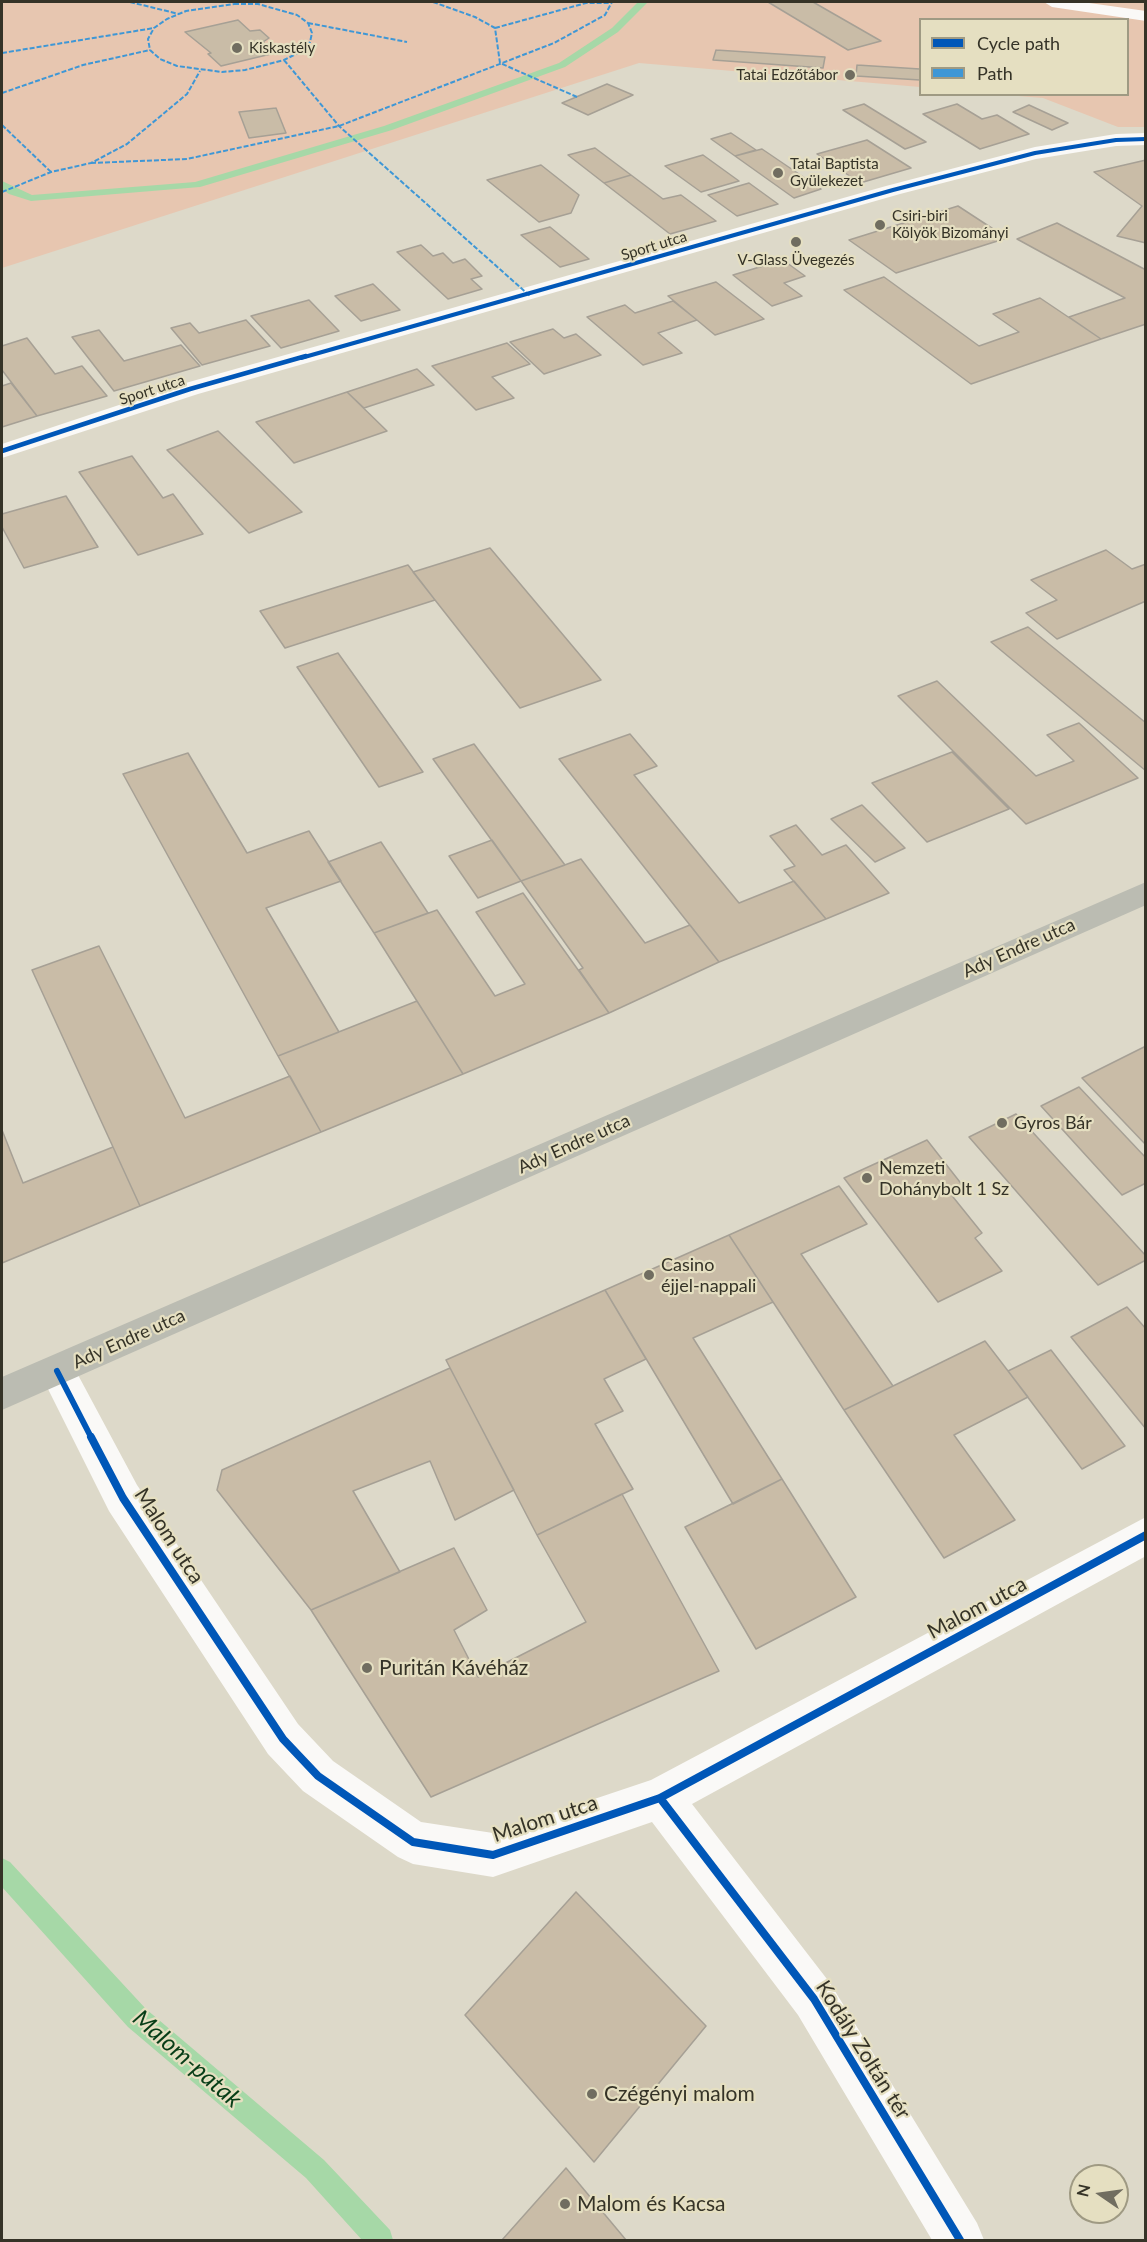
<!DOCTYPE html>
<html>
<head>
<meta charset="utf-8">
<style>
	body { margin:0 }
	#map { position:relative; width:1147px; height:2242px; overflow:hidden; background:#ddd9c9; font-family:Lato,sans-serif }
	canvas { display:block }
	.frame { position:absolute; inset:0; border:3px solid #353327; pointer-events:none }
	.legend { position:absolute; left:919px; top:18px; width:210px; height:78px; box-sizing:border-box; background:#e5dfc1; border:2px solid #9f9a83; margin:0; padding:8px 10px; list-style:none; font-size:18px; color:#353327 }
	.legend li { display:flex; align-items:center; gap:12px; height:30px }
	.legend b { width:30px; border:2px solid #9f9a83 }
	.north { position:absolute; left:1069px; top:2164px; width:60px; height:60px; box-sizing:border-box; background:#e5dfc1; border:2px solid #9f9a83; border-radius:50%; rotate:283deg; font-size:16px; font-weight:700; line-height:24px; text-align:center; color:#353327 }
	.north::after { content:''; display:block; margin:auto; width:21px; height:27px; background:#706d60; clip-path:polygon(50% 0,100% 100%,50% 72%,0 100%) }
</style>
</head>
<body>
<div id="map">
<canvas width="1147" height="2242"></canvas>
<div class="frame"></div>
<ul class="legend">
<li><b style="height:8px;background:#0057b8"></b>Cycle path</li>
<li><b style="height:8px;background:#3e97d6"></b>Path</li>
</ul>
<div class="north">N</div>
</div>
<script>
const c = document.querySelector('canvas').getContext('2d');
c.lineJoin = 'round';
function paint(path, color) { c.fillStyle = color; c.fill(path, 'evenodd'); }
const shape = rows => new Path2D(rows.map(r => 'M' + r).join(''));
function trace(path, color, width, dash) { c.strokeStyle = color; c.lineWidth = width; c.lineCap = dash ? 'butt' : 'round'; c.setLineDash(dash || []); c.stroke(path); }
function label(font, color, halo, rows, align = 'center') {
  c.font = font + ' Lato,sans-serif'; c.lineWidth = 4.5; c.setLineDash([]); c.textBaseline = 'middle'; c.strokeStyle = halo; c.fillStyle = color; for (const [text, x, y, turn = 0] of rows) {
    c.save(); c.translate(x, y); c.rotate((+turn || 0) * Math.PI / 180); c.textAlign = isNaN(turn) ? turn : align; if (halo) c.strokeText(text, 0, 0); c.fillText(text, 0, 0); c.restore();
  }
}
const green = shape([
	[2,2,1145,2,1145,127,1118,127,1043,98,1006,95,1128,94,1128,20,920,20,920,87,639,63,2,268]
]);
const stream = shape([
	[638,2,648,2,618,32,565,67,392,130,200,187,31,201,9,194,2,189,2,181,32,195,195,182,384,126,559,63,612,28,638,2],
	[2,1858,10,1862,146,2009,324,2160,390,2230,393,2240,362,2240,306,2178,128,2027,2,1887,2,1858]
]);
const building = shape([
	[768,2,813,2,881,41,848,50,768,2],
	[238,20,250,31,260,30,269,38,263,42,275,53,221,66,208,54,211,53,185,32,238,20],
	[716,50,825,57,823,68,713,60,716,50],
	[857,65,920,69,920,80,856,76,857,65],
	[607,84,633,95,588,115,562,103,607,84],
	[864,104,926,142,905,149,843,110,864,104],
	[957,104,982,119,997,115,1029,134,980,149,923,114,957,104],
	[1029,105,1068,123,1052,130,1013,112,1029,105],
	[276,108,286,133,249,138,239,112,276,108],
	[731,133,756,150,735,156,711,139,731,133],
	[867,140,911,168,860,183,817,154,867,140],
	[595,148,631,175,604,183,568,155,595,148],
	[762,149,821,189,794,198,735,156,762,149],
	[703,155,739,181,701,192,665,166,703,155],
	[1146,160,1146,243,1117,236,1142,206,1094,172,1146,160],
	[541,165,579,195,571,213,539,222,487,180,541,165],
	[631,175,663,199,681,195,716,221,670,234,604,183,631,175],
	[749,183,778,204,737,216,708,195,749,183],
	[958,206,1007,238,896,273,849,240,958,206],
	[1057,223,1146,270,1146,324,1101,339,1069,317,1125,298,1017,239,1057,223],
	[550,227,589,259,560,267,521,235,550,227],
	[421,245,433,256,443,253,453,263,465,259,482,276,471,279,482,289,448,299,397,252,421,245],
	[783,260,805,276,784,283,802,296,772,306,733,275,783,260],
	[884,277,979,346,1019,332,993,314,1040,298,1101,339,971,384,844,290,884,277],
	[716,282,764,319,715,335,668,296,716,282],
	[373,284,400,310,361,321,335,296,373,284],
	[309,300,339,331,281,348,251,316,309,300],
	[673,301,697,320,658,333,682,353,643,365,587,317,625,305,635,313,673,301],
	[246,320,270,346,202,365,171,328,190,323,199,333,246,320],
	[553,329,564,338,576,334,601,355,544,374,510,342,553,329],
	[99,330,124,361,181,345,200,366,114,391,72,337,99,330],
	[27,338,55,374,82,366,107,396,37,416,2,370,2,346,27,338],
	[507,343,530,364,492,377,514,398,476,410,432,366,507,343],
	[417,369,434,385,364,408,347,392,417,369],
	[11,383,37,416,2,427,2,386,11,383],
	[347,392,387,431,294,463,256,422,347,392],
	[218,431,302,512,249,533,167,450,218,431],
	[132,456,163,498,173,494,203,534,138,555,79,472,132,456],
	[66,496,98,547,24,568,2,527,2,514,66,496],
	[490,548,601,680,520,708,413,572,490,548],
	[1106,550,1132,569,1146,564,1146,601,1057,639,1026,613,1057,600,1031,580,1106,550],
	[408,565,435,600,285,648,260,611,408,565],
	[1028,627,1146,723,1146,771,991,642,1028,627],
	[338,653,423,772,379,787,297,667,338,653],
	[937,681,1036,776,1074,761,1047,735,1079,723,1138,778,1026,824,898,696,937,681],
	[630,734,657,766,634,775,739,903,794,881,826,919,719,962,559,759,630,734],
	[474,744,565,865,521,881,433,759,474,744],
	[952,752,1009,809,927,842,872,783,952,752],
	[188,753,247,853,309,831,341,881,266,908,339,1032,278,1056,123,774,188,753],
	[862,805,905,848,875,862,831,819,862,805],
	[796,825,822,855,846,845,889,893,826,919,784,870,795,866,770,836,796,825],
	[492,840,521,881,478,898,449,856,492,840],
	[381,842,428,913,374,933,328,862,381,842],
	[581,859,645,943,690,925,719,962,609,1013,579,970,583,968,521,881,581,859],
	[523,893,609,1013,463,1074,374,933,437,910,495,996,525,984,476,912,523,893],
	[99,946,185,1118,290,1076,321,1132,140,1206,32,970,99,946],
	[417,1001,463,1074,321,1132,278,1056,417,1001],
	[1146,1046,1146,1145,1082,1078,1146,1046],
	[1079,1087,1146,1158,1146,1183,1122,1195,1041,1106,1079,1087],
	[1016,1114,1146,1256,1146,1260,1098,1285,969,1137,1016,1114],
	[2,1130,23,1183,113,1147,140,1206,2,1263,2,1130],
	[927,1140,963,1186,949,1192,982,1233,975,1238,1002,1271,938,1302,844,1178,927,1140],
	[839,1186,867,1224,801,1254,893,1386,844,1410,729,1235,839,1186],
	[729,1235,773,1302,693,1338,782,1479,733,1504,605,1290,729,1235],
	[605,1290,646,1359,604,1379,623,1411,595,1424,633,1489,537,1535,446,1360,605,1290],
	[1127,1307,1146,1329,1146,1429,1071,1337,1127,1307],
	[985,1341,1028,1397,954,1435,1015,1520,944,1558,844,1410,985,1341],
	[1051,1350,1125,1446,1082,1469,1008,1371,1051,1350],
	[450,1368,514,1490,455,1520,430,1461,353,1491,400,1572,311,1610,217,1490,222,1470,450,1368],
	[782,1479,856,1597,756,1649,685,1527,782,1479],
	[622,1494,719,1671,431,1797,311,1610,454,1548,487,1610,454,1630,478,1677,586,1622,537,1535,622,1494],
	[576,1892,706,2026,594,2162,465,2015,576,1892],
	[566,2168,626,2240,502,2240,566,2168]
]);
const lane = shape([
	[1044,2,1082,2,1146,11,1146,21,1052,7,1044,2]
]);
const street = shape([
	[1146,133,1146,145,1116,146,1036,159,900,194,198,394,2,458,2,444,182,384,886,186,1035,147,1116,134,1146,133],
	[57,1355,70,1360,137,1485,298,1724,333,1761,421,1822,493,1833,651,1780,1146,1517,1146,1556,692,1804,830,1983,977,2223,984,2240,932,2240,798,2015,652,1822,493,1877,413,1864,398,1857,303,1791,268,1754,109,1511,39,1371,44,1360,57,1355]
]);
const primary = shape([
	[1146,882,1146,905,2,1410,2,1377,1146,882]
]);
const quiet = shape([
	[130,2,179,14],
	[433,2,475,17,495,28,500,63,577,97],
	[234,4,258,4,297,15,308,23,312,33,310,42,300,52,284,60,245,70,222,72,177,66,160,59,150,50,148,39,154,28,167,19,186,11,234,4],
	[308,23,407,42],
	[495,28,586,3,611,3],
	[2,53,154,28],
	[284,60,339,126,530,296],
	[2,93,83,65,150,50],
	[2,125,51,172],
	[91,163,187,159,339,126,554,43,605,15,612,2],
	[2,192,51,172,91,163,127,144,187,94,200,71]
]);
const cyclewayFar3 = shape([
	[301,358,893,190,1035,153,1116,140,1146,139]
]);
const cyclewayFar2 = shape([
	[2,451,190,389,306,356]
]);
const cyclewayFar1 = shape([
	[57,1371,92,1439]
]);
const cycleway = shape([
	[91,1437,123,1498,283,1739,318,1776,413,1842,493,1855,660,1798,1146,1535],
	[660,1798,814,1999,960,2240]
]);
const markers = [
	[237,48,6,"#706d60"],
	[850,75,6,"#706d60"],
	[778,173,6,"#706d60"],
	[880,225,6,"#706d60"],
	[796,242,6,"#706d60"],
	[1002,1123,6,"#706d60"],
	[867,1178,6,"#706d60"],
	[649,1275,6,"#706d60"],
	[367,1668,6,"#706d60"],
	[592,2094,6,"#706d60"],
	[565,2204,6,"#706d60"]
];
const farPoinames = [
	["Kiskastély",249,48],
	["Tatai Edzőtábor",838,75,"right"],
	["Tatai Baptista",790,164],
	["Gyülekezet",790,181],
	["Csiri-biri",892,216],
	["Kölyök Bizományi",892,233],
	["V-Glass Üvegezés",796,260,"center"]
];
const farStreetnames = [
	["Sport utca",654,246,-17],
	["Sport utca",152,390,-18]
];
const streetNames = [
	["Ady Endre utca",1019,948,-24],
	["Ady Endre utca",574,1144,-24],
	["Ady Endre utca",129,1339,-24]
];
const poiNames = [
	["Gyros Bár",1014,1123],
	["Nemzeti",879,1168],
	["Dohánybolt 1 Sz",879,1189],
	["Casino",661,1265],
	["éjjel-nappali",661,1286]
];
const nearStreetnames = [
	["Malom utca",169,1536,57],
	["Malom utca",977,1608,-28],
	["Malom utca",545,1819,-18],
	["Kodály Zoltán tér",863,2050,58]
];
const nearPoinames = [
	["Puritán Kávéház",379,1668],
	["Czégényi malom",604,2094],
	["Malom és Kacsa",577,2204]
];
const nearWaternames = [
	["Malom-patak",187,2059,41]
];
paint(green, '#e7c6b0');
paint(stream, '#a6d8a7');
paint(building, '#c9bca7');
trace(building, '#a6a095', 1.5);
paint(lane, '#faf9f7');
paint(street, '#faf9f7');
paint(primary, '#bbbcb2');
trace(quiet, '#3e97d6', 2, [5, 2]);
trace(cyclewayFar3, '#0057b8', 4);
trace(cyclewayFar2, '#0057b8', 4.5);
trace(cyclewayFar1, '#0057b8', 6);
trace(cycleway, '#0057b8', 8);
for (const [x, y, r, color] of markers) { const dot = new Path2D(); dot.arc(x, y, r, 0, 2 * Math.PI); c.fillStyle = color; c.fill(dot); trace(dot, '#e5dfc1', 2); }
label('15px', '#353327', '#e5dfc1', farPoinames, 'left');
label('15px', '#353327', '#e5dfc1', farStreetnames);
label('18px', '#353327', '#e5dfc1', streetNames);
label('18px', '#353327', '#e5dfc1', poiNames, 'left');
label('21px', '#353327', '#e5dfc1', nearStreetnames);
label('21px', '#353327', '#e5dfc1', nearPoinames, 'left');
label('italic 24px', '#073e17', '#e5dfc1', nearWaternames);
</script>
</body>
</html>
